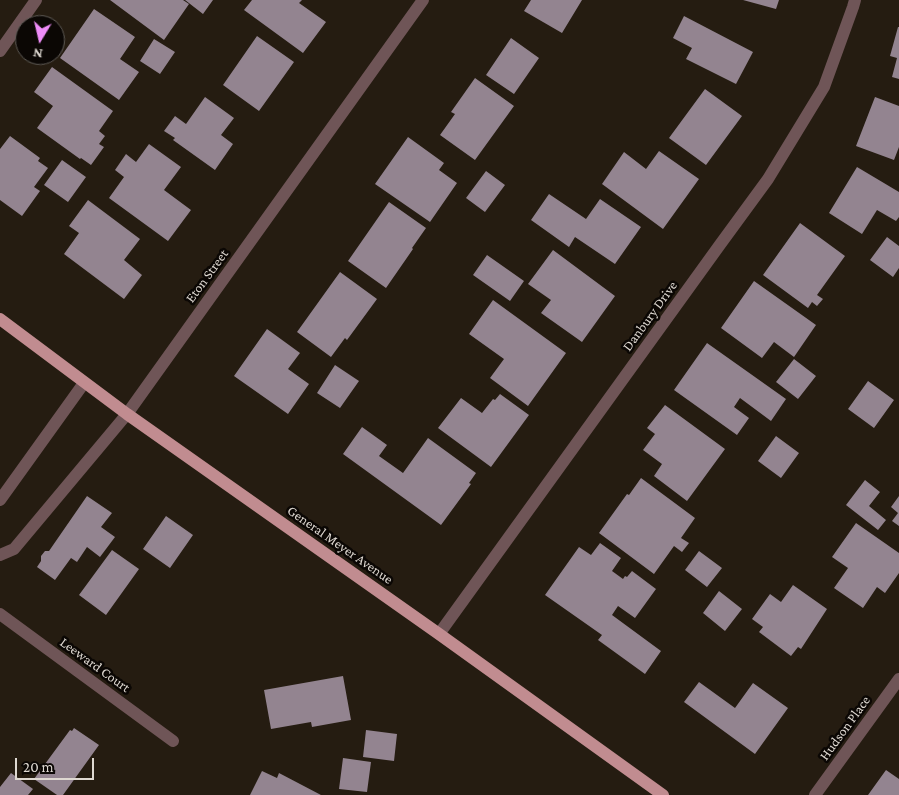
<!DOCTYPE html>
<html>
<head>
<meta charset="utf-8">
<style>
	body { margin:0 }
	#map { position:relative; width:899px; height:795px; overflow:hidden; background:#251c11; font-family:"Crimson Pro",serif }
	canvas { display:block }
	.north { position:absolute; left:15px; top:15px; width:50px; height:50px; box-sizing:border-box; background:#0b0704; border:1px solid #5f5b56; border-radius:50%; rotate:189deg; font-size:14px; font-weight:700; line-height:20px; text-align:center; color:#ded8d1 }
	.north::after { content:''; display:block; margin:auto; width:18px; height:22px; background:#ee8cf8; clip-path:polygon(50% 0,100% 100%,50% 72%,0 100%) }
	.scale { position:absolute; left:15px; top:758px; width:79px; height:22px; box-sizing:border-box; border:2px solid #ded8d1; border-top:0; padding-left:6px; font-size:15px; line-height:18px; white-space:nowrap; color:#ded8d1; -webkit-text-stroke:4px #0b0704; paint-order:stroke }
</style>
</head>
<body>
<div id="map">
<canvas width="899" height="795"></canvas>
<div class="north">N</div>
<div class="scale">20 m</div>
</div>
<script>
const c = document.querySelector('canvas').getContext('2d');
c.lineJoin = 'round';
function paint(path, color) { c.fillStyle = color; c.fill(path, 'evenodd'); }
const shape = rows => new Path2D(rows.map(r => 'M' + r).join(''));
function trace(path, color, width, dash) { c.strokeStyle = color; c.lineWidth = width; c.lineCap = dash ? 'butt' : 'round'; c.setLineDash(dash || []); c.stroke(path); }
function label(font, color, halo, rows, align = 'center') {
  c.font = font + ' "Crimson Pro",serif'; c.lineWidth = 5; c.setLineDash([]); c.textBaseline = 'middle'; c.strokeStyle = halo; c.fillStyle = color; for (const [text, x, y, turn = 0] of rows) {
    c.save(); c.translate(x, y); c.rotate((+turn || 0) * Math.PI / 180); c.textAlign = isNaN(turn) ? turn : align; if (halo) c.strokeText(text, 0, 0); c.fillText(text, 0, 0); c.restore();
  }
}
const building = shape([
	[110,0,183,0,189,4,164,40],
	[185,0,213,0,203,14],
	[252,0,302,0,299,3,326,22,303,53,244,10],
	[531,0,582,0,562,33,524,11],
	[743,0,779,0,776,9],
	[94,9,135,37,120,59,139,72,119,100,60,58],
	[684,16,753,52,736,84,686,59,692,48,673,38],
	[898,27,899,27,899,79,892,77,897,58,890,56],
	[257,36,294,62,259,111,223,85],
	[511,38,539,58,514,94,486,75],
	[154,39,175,52,160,74,140,61],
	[52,67,113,111,99,131,105,136,99,144,104,147,91,165,81,158,80,159,37,128,53,106,34,92],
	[475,78,514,106,475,160,440,135,455,114,451,112],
	[705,89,742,116,706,165,669,138],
	[205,97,234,118,221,135,233,144,215,170,173,140,175,138,164,131,175,116,186,124],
	[875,97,899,106,899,147,894,160,856,146],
	[10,136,40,158,38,161,48,168,34,187,40,191,22,216,0,200,0,149],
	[408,137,444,163,439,170,457,183,430,222,375,184],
	[149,144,181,167,164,190,191,210,168,241,109,198,124,177,115,170,126,154,136,162],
	[659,151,699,179,663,229,602,184,624,152,646,169],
	[62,160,86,177,68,202,44,185],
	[857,167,899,192,899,217,896,221,877,210,862,234,829,213],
	[486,171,505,185,485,212,466,198],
	[549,194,586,219,600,199,641,227,615,264,575,237,569,247,531,220],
	[88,200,140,239,124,260,142,275,124,299,64,254,79,233,69,226],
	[389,202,426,228,412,248,413,249,386,288,348,261],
	[800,223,845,256,817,295,823,299,817,306,812,302,808,308,763,275],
	[887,237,899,246,899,268,893,277,870,260],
	[553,250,615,296,582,342,541,313,551,300,528,284],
	[487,255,524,281,510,301,473,275],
	[340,272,377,299,347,340,345,338,331,357,297,332],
	[754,281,816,325,794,357,774,342,762,358,721,328],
	[493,300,566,353,528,406,490,378,504,359,469,334],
	[267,329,300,353,288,369,309,384,288,414,234,376],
	[707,343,786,399,771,421,740,398,734,407,749,418,737,435,674,390],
	[794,359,816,376,798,399,776,382],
	[335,365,359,381,340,408,317,393],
	[868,381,894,400,874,428,848,409],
	[500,394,529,415,491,467,438,428,461,398,482,413,493,399,495,400],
	[665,405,725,449,687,501,654,476,662,464,643,450,655,434,647,428],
	[362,427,387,445,379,456,403,473,428,438,476,473,469,483,471,484,441,525,343,454],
	[776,436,799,453,781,478,758,461],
	[641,478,695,518,681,538,689,543,682,552,674,546,654,574,599,533,627,494,629,495],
	[865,480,880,492,869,506,886,520,878,530,846,505],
	[87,496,112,513,101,527,115,537,100,557,87,547,77,562,71,558,55,580,37,567,41,561,41,556,45,551,49,551],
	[899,496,899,526,892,521,898,513,891,507],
	[166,516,193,535,170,568,143,549],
	[856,523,899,553,899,573,885,593,877,587,863,608,834,588,848,568,832,557],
	[600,543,621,558,612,571,623,579,625,576,627,577,632,571,656,589,635,618,618,606,612,615,661,651,645,674,598,640,602,635,545,595,579,547,591,555],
	[112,550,139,569,106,615,79,595],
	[699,551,722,568,707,587,685,570],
	[793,585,827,609,801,649,798,647,791,656,759,632,763,627,752,619,770,594,781,602],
	[719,591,742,609,725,631,703,613],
	[343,676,351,720,312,727,311,722,271,729,264,690],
	[699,682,735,708,753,683,788,708,755,754,684,702],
	[74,728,99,745,63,795,57,795,34,779,70,730,72,731],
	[366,730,397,734,394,761,363,757],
	[343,758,371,762,367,792,339,789],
	[886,770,899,779,899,795,868,795],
	[262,771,277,778,279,773,321,795,250,795],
	[11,773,33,789,28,795,0,795,0,787]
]);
const minor = shape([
	[0,51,36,0],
	[0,500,84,383],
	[0,555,14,549,127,414,423,0],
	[0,614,173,741],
	[439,634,719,246,768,179,824,87,853,7,855,0],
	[815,795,899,679]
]);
const major = shape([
	[0,319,127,414,439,634,663,795]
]);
const streetNames = [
	["Eton Street",207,276,-54],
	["Danbury Drive",650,316,-54],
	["General Meyer Avenue",340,545,35],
	["Leeward Court",95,665,36],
	["Hudson Place",845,728,-54]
];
paint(building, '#938490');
trace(minor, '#6f5557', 12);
trace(major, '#c18c90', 12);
label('14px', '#ded8d1', '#0b0704', streetNames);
</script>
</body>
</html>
